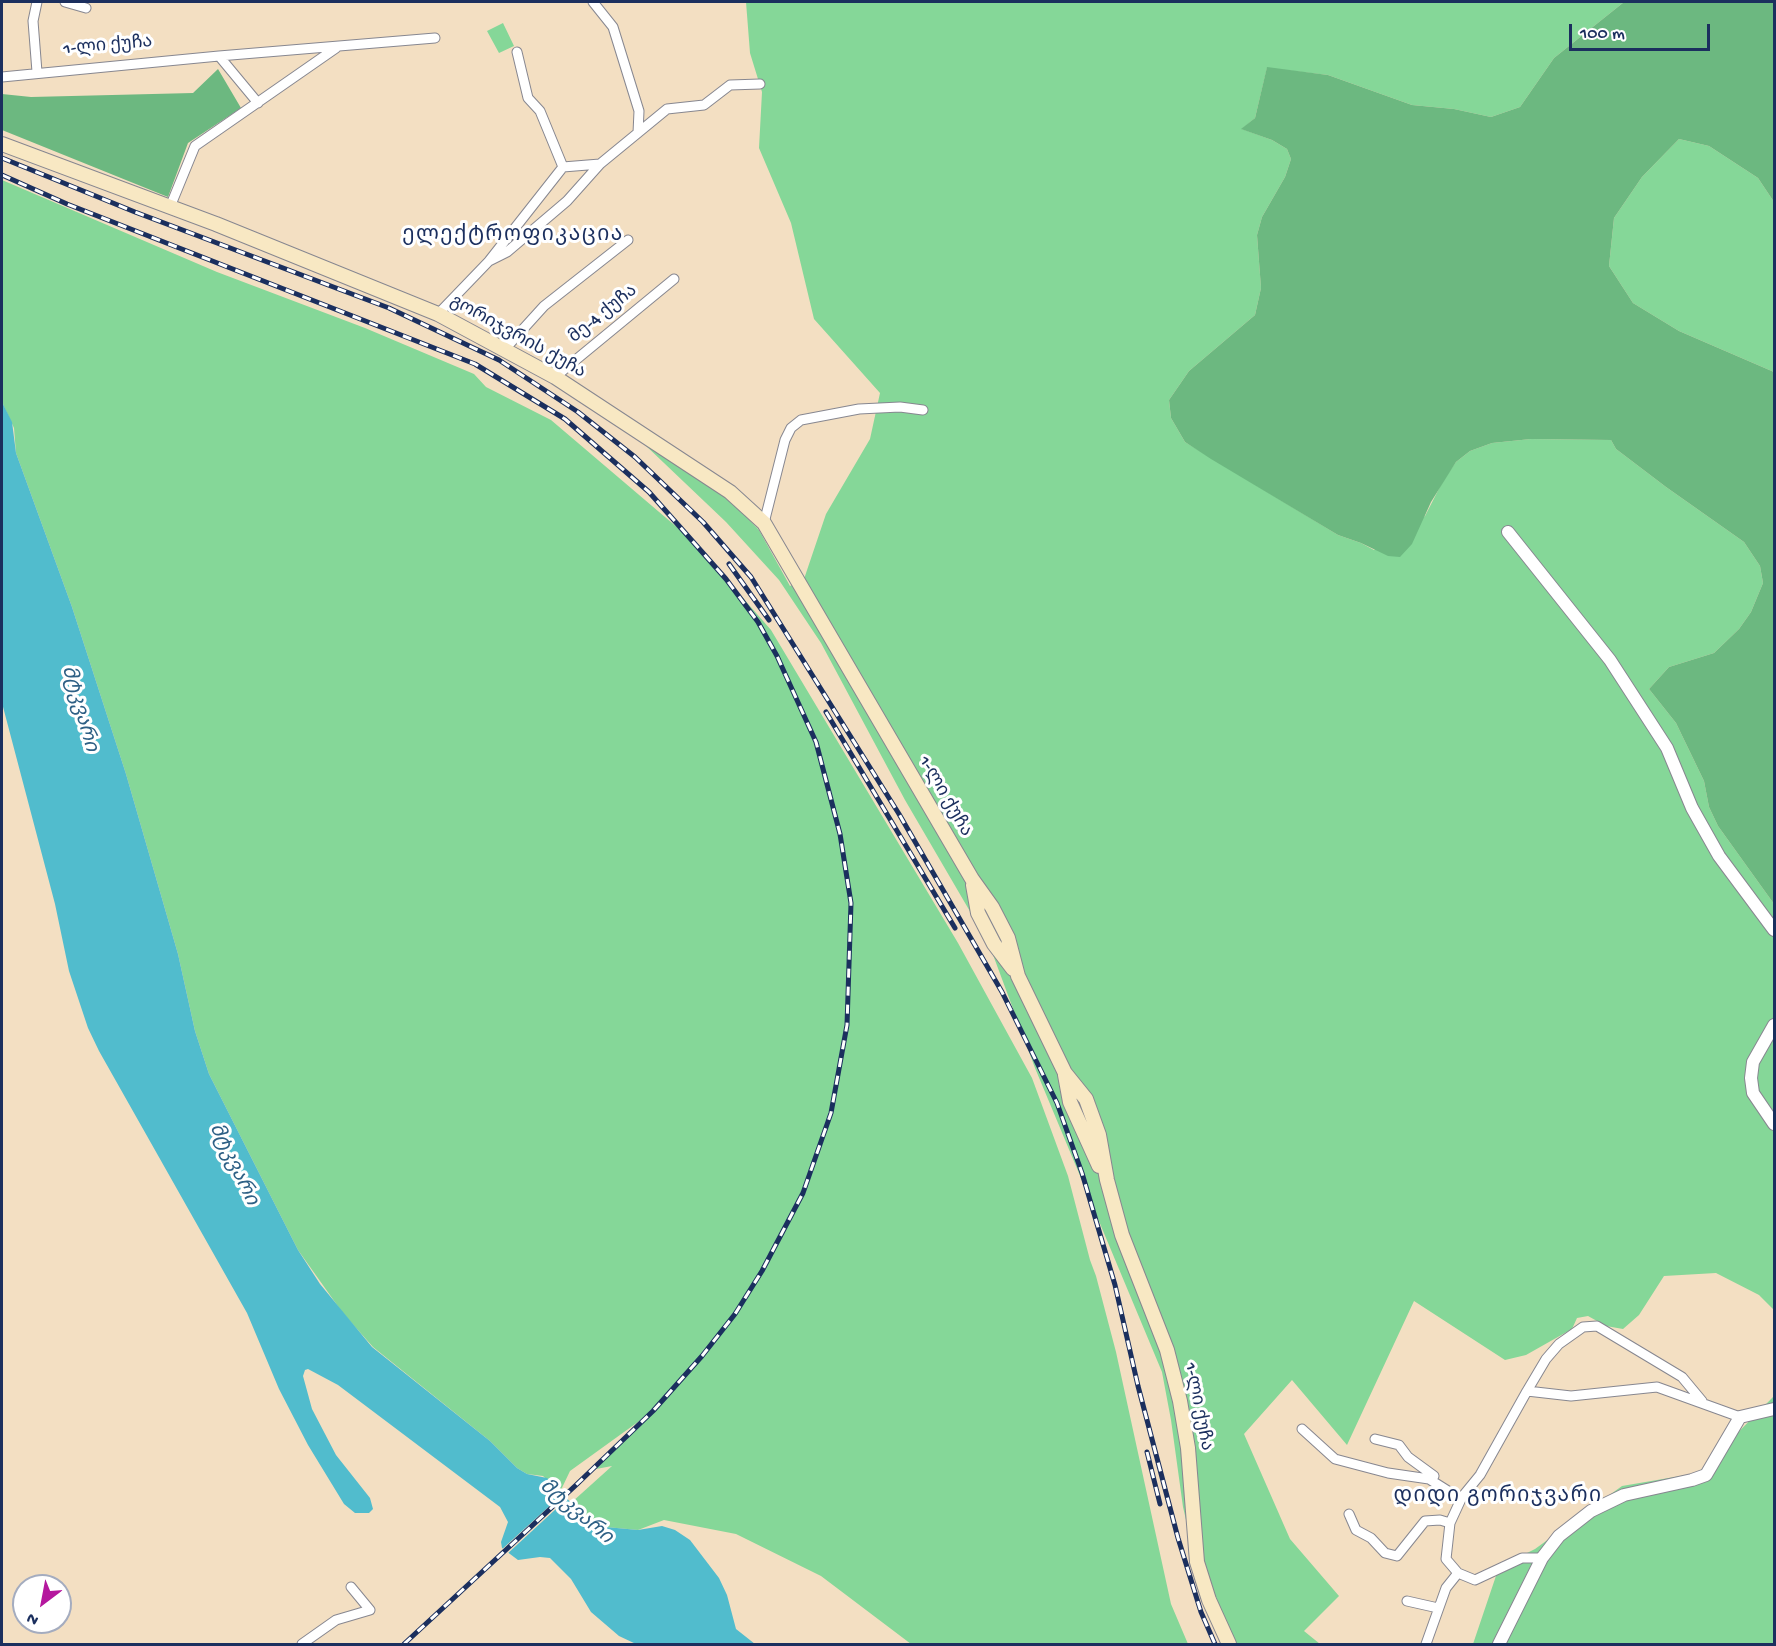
<!DOCTYPE html>
<html>
<head>
<meta charset="utf-8">
<style>
	body { margin:0 }
	#map { position:relative; width:1776px; height:1646px; overflow:hidden; background:#f3dfc2; font-family:"Gochi Hand",sans-serif }
	canvas { display:block }
	.frame { position:absolute; inset:0; border:3px solid #1b2f5e; pointer-events:none }
	.north { position:absolute; left:12px; top:1574px; width:60px; height:60px; box-sizing:border-box; background:#fff; border:2px solid #a4acbf; border-radius:50%; rotate:212deg; font-size:16px; font-weight:700; line-height:24px; text-align:center; color:#1b2f5e }
	.north::after { content:''; display:block; margin:auto; width:21px; height:27px; background:#b5179e; clip-path:polygon(50% 0,100% 100%,50% 72%,0 100%) }
	.scale { position:absolute; left:1569px; top:24px; width:141px; height:27px; box-sizing:border-box; border:3px solid #1b2f5e; border-top:0; padding-left:8px; font-size:18px; line-height:21px; white-space:nowrap; color:#1b2f5e; -webkit-text-stroke:4px #fff; paint-order:stroke }
</style>
</head>
<body>
<div id="map">
<canvas width="1776" height="1646"></canvas>
<div class="frame"></div>
<div class="north">N</div>
<div class="scale">100 m</div>
</div>
<script>
const c = document.querySelector('canvas').getContext('2d');
c.lineJoin = 'round';
function paint(path, color) { c.fillStyle = color; c.fill(path, 'evenodd'); }
const shape = rows => new Path2D(rows.map(r => 'M' + r).join(''));
function trace(path, color, width, dash) { c.strokeStyle = color; c.lineWidth = width; c.lineCap = dash ? 'butt' : 'round'; c.setLineDash(dash || []); c.stroke(path); }
function label(font, color, halo, rows, align = 'center') {
  c.font = font + ' "Gochi Hand","Noto Sans Georgian",sans-serif'; c.lineWidth = 6; c.setLineDash([]); c.textBaseline = 'middle'; c.strokeStyle = halo; c.fillStyle = color; for (const [text, x, y, turn = 0] of rows) {
    c.save(); c.translate(x, y); c.rotate((+turn || 0) * Math.PI / 180); c.textAlign = isNaN(turn) ? turn : align; if (halo) c.strokeText(text, 0, 0); c.fillText(text, 0, 0); c.restore();
  }
}
const green = shape([
	[746,2,1624,2,1554,58,1520,107,1491,117,1454,109,1412,105,1328,75,1267,68,1255,118,1242,129,1272,140,1287,149,1291,159,1285,177,1262,217,1257,235,1261,288,1255,315,1189,371,1169,400,1171,418,1185,442,1338,535,1361,543,1374,550,1425,516,1444,479,1456,462,1470,451,1492,443,1531,439,1611,440,1616,449,1666,487,1744,542,1760,566,1763,583,1751,612,1739,629,1714,653,1669,667,1649,689,1676,723,1704,781,1709,807,1718,826,1774,904,1774,1310,1759,1295,1716,1273,1664,1276,1639,1315,1623,1329,1606,1326,1588,1316,1577,1318,1572,1329,1526,1355,1505,1360,1414,1301,1347,1445,1292,1380,1244,1434,1290,1539,1339,1596,1304,1631,1320,1644,1225,1644,1205,1601,1183,1507,1171,1420,1162,1372,1035,1068,989,944,905,800,821,643,779,580,726,522,643,443,723,495,737,507,759,530,790,586,804,579,826,514,870,439,880,393,814,319,791,223,759,148,762,92,750,53],
	[503,23,514,46,499,53,487,31],
	[1679,139,1709,146,1758,178,1774,202,1774,372,1679,331,1633,303,1609,266,1614,218,1642,177],
	[2,180,217,272,365,328,474,374,486,387,551,420,692,540,771,630,958,943,1032,1078,1068,1176,1090,1260,1096,1276,1116,1352,1171,1604,1188,1644,911,1644,821,1576,736,1534,664,1520,638,1530,606,1527,585,1517,572,1502,612,1466,596,1469,649,1414,570,1471,560,1492,543,1476,527,1474,517,1468,490,1441,373,1347,342,1312,298,1250,209,1074,195,1031,178,954,126,774,72,607,16,453,14,428,2,402],
	[1774,1396,1774,1644,1473,1644,1499,1567,1535,1549,1622,1486,1698,1473]
]);
const forest = shape([
	[1624,2,1774,2,1774,202,1758,178,1709,146,1679,139,1642,177,1614,218,1609,266,1633,303,1679,331,1774,372,1774,904,1718,826,1709,807,1704,781,1676,723,1649,689,1669,667,1714,653,1739,629,1751,612,1763,583,1760,566,1744,542,1666,487,1616,449,1611,440,1531,439,1492,443,1470,451,1456,462,1431,502,1412,544,1400,557,1388,556,1361,543,1338,535,1211,459,1185,442,1171,418,1169,400,1189,371,1255,315,1261,288,1257,235,1262,217,1285,177,1291,159,1287,149,1272,140,1241,129,1255,118,1267,67,1328,75,1412,105,1454,109,1491,117,1520,107,1554,58],
	[218,69,241,108,188,143,168,197,2,130,2,94,31,97,193,93]
]);
const water = shape([
	[2,402,12,422,16,453,72,607,126,774,178,954,195,1031,209,1074,298,1250,320,1284,372,1347,490,1441,517,1468,527,1474,547,1478,585,1517,606,1527,638,1530,662,1526,675,1530,690,1540,719,1578,727,1595,736,1629,755,1644,636,1644,619,1636,591,1612,571,1579,550,1558,540,1557,518,1560,502,1548,501,1542,508,1522,500,1507,338,1385,308,1369,305,1370,303,1376,312,1409,336,1455,370,1498,373,1509,369,1513,355,1513,344,1504,308,1445,279,1389,247,1313,99,1051,88,1028,69,971,55,904,2,703]
]);
const pier = shape([
	[565,1492,570,1496,506,1555,500,1551]
]);
const minor = shape([
	[65,2,86,8],
	[593,2,613,27,639,111,638,133],
	[517,52,528,98,540,111,563,167],
	[219,56,435,38],
	[37,72,33,21,37,2],
	[2,77,219,56,258,103],
	[170,207,195,146,336,48],
	[489,261,507,252,567,201,600,164,667,109,704,105,730,85,760,84],
	[438,314,489,261,563,167,600,164],
	[505,349,544,306,628,240],
	[555,377,674,279],
	[764,523,785,440,791,428,801,420,859,409,900,407,923,410],
	[1527,1391,1546,1359,1559,1344,1583,1327,1597,1326,1682,1377,1702,1401],
	[1302,1429,1335,1459,1388,1473,1429,1479,1456,1496,1462,1497],
	[1375,1439,1399,1445,1408,1457,1434,1476],
	[1349,1514,1356,1530,1371,1538,1385,1553,1397,1556,1425,1521,1440,1520,1450,1523,1462,1497,1480,1475,1527,1391,1571,1396,1657,1387,1740,1417],
	[1450,1523,1446,1559,1458,1573],
	[1407,1601,1438,1608],
	[302,1644,336,1620,370,1610,351,1587],
	[1426,1644,1446,1588,1458,1573,1475,1580,1522,1558,1542,1558]
]);
const tertiary = shape([
	[1508,532,1610,660,1667,748,1692,808,1719,856,1774,930],
	[1774,1025,1753,1062,1751,1078,1753,1093,1774,1124],
	[1499,1644,1542,1558,1559,1536,1591,1511,1624,1495,1692,1480,1706,1475,1740,1417,1774,1409]
]);
const secondary = shape([
	[2,144,216,224,438,314,555,377,730,492,764,523,972,879,992,907,1008,938,1018,976,1065,1073,1086,1099,1099,1135,1107,1180,1122,1235,1167,1350,1180,1401,1188,1448,1197,1562,1209,1600,1229,1644],
	[973,885,978,913,994,944,1013,969],
	[1065,1075,1070,1102,1099,1166]
]);
const rail = shape([
	[2,158,135,212,389,308,499,360,578,412,635,457,703,522,751,577,899,814,1002,992,1057,1103,1082,1173,1115,1285,1138,1386,1178,1538,1201,1612,1215,1644],
	[2,175,67,204,475,364,565,419,649,492,726,579,758,622,777,656,816,742,840,834,851,903,847,1025,831,1113,803,1193,762,1271,735,1314,702,1356,653,1411,575,1486,404,1644],
	[729,564,769,620],
	[826,712,955,928],
	[1147,1452,1160,1504]
]);
const streetNames = [
	["1-ლი ქუჩა",108,47,-5],
	["მე-4 ქუჩა",604,315,-39],
	["გორიჯვრის ქუჩა",517,338,29],
	["1-ლი ქუჩა",944,797,60],
	["1-ლი ქუჩა",1197,1407,79]
];
const waterNames = [
	["მტკვარი",78,709,74],
	["მტკვარი",232,1165,64],
	["მტკვარი",575,1513,40]
];
const quarterNames = [
	["ელექტროფიკაცია",513,237],
	["დიდი გორიჯვარი",1498,1498]
];
paint(green, '#85d798');
paint(forest, '#6cb880');
paint(water, '#51bccd');
paint(pier, '#f3dfc2');
trace(minor, '#878790', 11);
trace(tertiary, '#878790', 14);
trace(secondary, '#878790', 16);
trace(minor, '#fff', 9);
trace(tertiary, '#fff', 12);
trace(secondary, '#f8e8c3', 14);
trace(rail, '#1b2f5e', 5);
trace(rail, '#fff', 3, [9]);
label('18px', '#1b2f5e', '#fff', streetNames);
label('italic 20px', '#2e6085', '#fff', waterNames);
c.letterSpacing = '1.5px';
label('21px', '#1b2f5e', '#fff', quarterNames);
c.letterSpacing = '0px';
</script>
</body>
</html>
